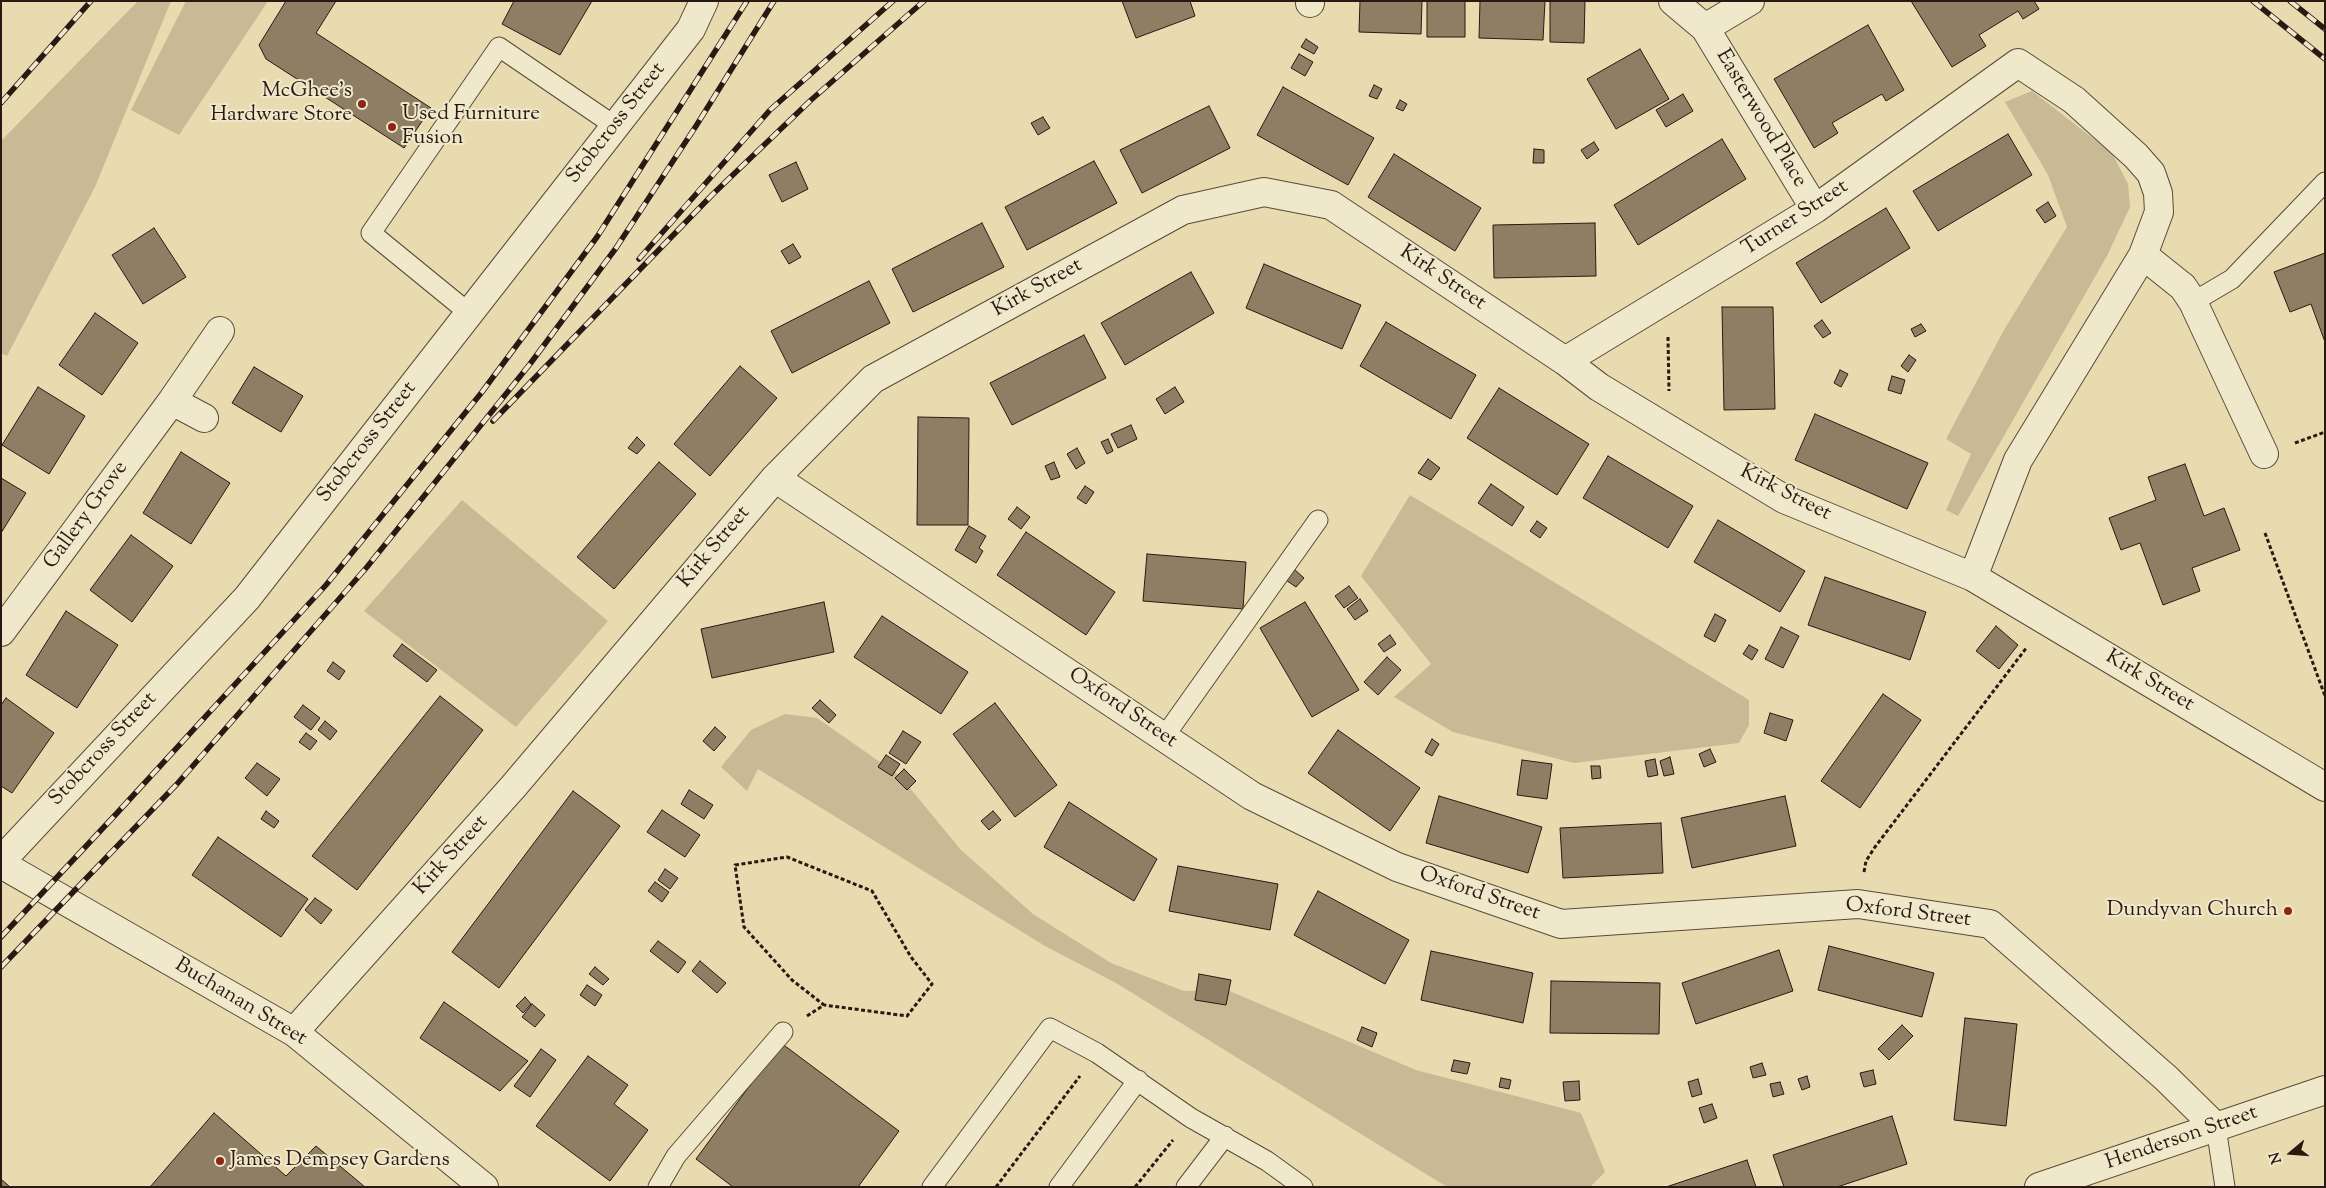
<!DOCTYPE html>
<html>
<head>
<meta charset="utf-8">
<style>
	body { margin:0 }
	#map { position:relative; width:2326px; height:1188px; overflow:hidden; background:#e8dbaf; font-family:"Sorts Mill Goudy",serif }
	canvas { display:block }
	.frame { position:absolute; inset:0; border:2px solid #2a1912; pointer-events:none }
	.north { position:absolute; left:2266px; top:1128px; width:50px; height:50px; -webkit-text-stroke:4px #f0e8cb; paint-order:stroke; rotate:252deg; font-size:14px; font-weight:700; line-height:20px; text-align:center; color:#2a1912 }
	.north::after { content:''; display:block; margin:auto; width:18px; height:22px; background:#2a1912; clip-path:polygon(50% 0,100% 100%,50% 72%,0 100%) }
</style>
</head>
<body>
<div id="map">
<canvas width="2326" height="1188"></canvas>
<div class="frame"></div>
<div class="north">N</div>
</div>
<script>
const c = document.querySelector('canvas').getContext('2d');
c.lineJoin = 'round';
function paint(path, color) { c.fillStyle = color; c.fill(path, 'evenodd'); }
const shape = rows => new Path2D(rows.map(r => 'M' + r).join(''));
function trace(path, color, width, dash) { c.strokeStyle = color; c.lineWidth = width; c.lineCap = dash ? 'butt' : 'round'; c.setLineDash(dash || []); c.stroke(path); }
function label(font, color, halo, rows, align = 'center') {
  c.font = font + ' "Sorts Mill Goudy",serif'; c.lineWidth = 4; c.setLineDash([]); c.textBaseline = 'middle'; c.strokeStyle = halo; c.fillStyle = color; for (const [text, x, y, turn = 0] of rows) {
    c.save(); c.translate(x, y); c.rotate((+turn || 0) * Math.PI / 180); c.textAlign = isNaN(turn) ? turn : align; if (halo) c.strokeText(text, 0, 0); c.fillText(text, 0, 0); c.restore();
  }
}
const green = shape([
	[138,1,171,1,95,187,7,356,1,353,1,141],
	[186,1,268,1,179,135,131,110],
	[2032,91,2112,153,2128,184,2130,207,2107,256,1958,516,1946,510,1971,454,1946,439,2004,330,2067,227,2048,175,2005,102],
	[1410,495,1749,700,1749,725,1739,743,1574,763,1453,732,1394,697,1431,664,1361,576],
	[462,500,608,621,516,727,364,611],
	[785,714,817,718,900,776,961,850,1033,914,1111,963,1184,991,1227,990,1416,1070,1581,1113,1605,1172,1590,1187,1447,1187,1116,983,1045,946,758,769,747,791,721,767,751,730]
]);
const building = shape([
	[286,1,336,1,316,33,431,108,404,148,266,59,259,45,286,1],
	[514,1,592,1,560,55,502,24,514,1],
	[1122,1,1190,1,1195,16,1136,38,1122,1],
	[1360,1,1422,1,1421,34,1359,32,1360,1],
	[1427,1,1465,1,1465,37,1427,37,1427,1],
	[1480,1,1545,1,1543,40,1479,38,1480,1],
	[1550,1,1585,1,1584,43,1550,42,1550,1],
	[1911,1,2034,1,2039,9,2023,19,2018,11,1979,35,1986,46,1952,67,1911,1],
	[1868,25,1904,90,1886,101,1882,94,1832,123,1838,133,1814,148,1774,79,1868,25],
	[1306,39,1318,47,1314,54,1301,47,1306,39],
	[1640,49,1669,99,1616,129,1587,79,1640,49],
	[1299,54,1313,62,1305,76,1291,68,1299,54],
	[1374,85,1382,89,1377,99,1369,96,1374,85],
	[1283,87,1374,138,1348,185,1257,135,1283,87],
	[1683,94,1693,111,1666,127,1656,110,1683,94],
	[1400,100,1407,104,1403,111,1396,108,1400,100],
	[1209,106,1230,148,1142,193,1120,150,1209,106],
	[1043,117,1050,128,1038,135,1031,123,1043,117],
	[2008,134,2032,175,1938,231,1913,191,2008,134],
	[1722,139,1746,179,1638,245,1614,205,1722,139],
	[1594,142,1599,150,1587,159,1581,150,1594,142],
	[1534,149,1544,150,1544,163,1533,163,1534,149],
	[1394,154,1481,208,1455,251,1368,197,1394,154],
	[1094,161,1117,203,1027,250,1005,207,1094,161],
	[796,162,808,189,782,202,769,175,796,162],
	[2048,202,2056,216,2045,223,2036,210,2048,202],
	[1886,208,1910,248,1821,303,1796,263,1886,208],
	[982,223,1004,267,913,312,892,269,982,223],
	[1595,223,1596,276,1494,278,1493,225,1595,223],
	[154,228,186,277,143,304,112,255,154,228],
	[793,244,801,257,789,264,781,251,793,244],
	[2325,253,2325,342,2311,304,2290,312,2274,272,2325,253],
	[1264,264,1361,305,1342,349,1246,308,1264,264],
	[1191,272,1214,313,1125,365,1101,323,1191,272],
	[869,281,890,323,792,373,771,331,869,281],
	[1722,307,1773,307,1775,409,1724,410,1722,307],
	[95,313,138,343,102,395,59,365,95,313],
	[1822,320,1831,333,1823,338,1814,326,1822,320],
	[1386,322,1476,375,1451,419,1360,366,1386,322],
	[1921,324,1926,331,1915,337,1911,329,1921,324],
	[1084,335,1106,378,1012,425,990,383,1084,335],
	[1909,355,1916,360,1908,372,1901,366,1909,355],
	[740,366,777,398,710,476,674,444,740,366],
	[254,367,303,396,281,432,232,403,254,367],
	[1840,370,1848,374,1841,387,1834,383,1840,370],
	[1892,376,1905,380,1901,394,1888,390,1892,376],
	[38,387,85,416,49,474,2,445,38,387],
	[1175,387,1184,402,1165,414,1156,399,1175,387],
	[1499,388,1589,444,1557,495,1467,438,1499,388],
	[1815,414,1928,463,1907,509,1795,460,1815,414],
	[918,417,969,418,968,525,917,525,918,417],
	[1131,425,1137,439,1118,448,1111,434,1131,425],
	[637,437,645,445,637,454,628,448,637,437],
	[1108,439,1113,451,1107,454,1101,442,1108,439],
	[1077,448,1085,463,1076,469,1067,454,1077,448],
	[181,452,230,483,191,544,143,513,181,452],
	[1608,456,1693,506,1668,548,1583,498,1608,456],
	[1428,459,1440,468,1431,480,1418,473,1428,459],
	[659,462,696,494,614,589,577,557,659,462],
	[1054,462,1060,477,1051,480,1045,466,1054,462],
	[2185,464,2204,516,2224,508,2240,550,2192,568,2200,591,2163,605,2140,543,2121,550,2109,518,2156,500,2148,477,2185,464],
	[1,478,26,493,1,533,1,478],
	[1491,484,1524,507,1512,526,1478,503,1491,484],
	[1085,486,1094,492,1086,504,1077,498,1085,486],
	[1017,507,1030,517,1021,529,1008,519,1017,507],
	[1718,520,1805,571,1780,612,1694,562,1718,520],
	[1537,521,1547,528,1540,538,1530,531,1537,521],
	[969,526,986,536,979,548,983,551,976,563,955,550,969,526],
	[1026,532,1115,592,1086,635,997,575,1026,532],
	[131,535,173,566,132,622,90,590,131,535],
	[1147,554,1246,562,1243,609,1143,601,1147,554],
	[1294,569,1304,578,1296,587,1286,580,1294,569],
	[1825,577,1926,612,1910,660,1808,625,1825,577],
	[1349,586,1358,598,1344,608,1335,596,1349,586],
	[1360,599,1368,611,1355,620,1347,609,1360,599],
	[824,602,834,652,712,678,701,629,824,602],
	[1305,602,1359,690,1312,717,1260,628,1305,602],
	[66,611,118,645,77,708,26,675,66,611],
	[1715,614,1726,620,1715,642,1704,636,1715,614],
	[882,616,968,672,941,714,854,657,882,616],
	[1996,626,2018,645,1999,669,1976,651,1996,626],
	[1781,627,1799,636,1783,668,1765,659,1781,627],
	[1390,635,1396,644,1384,652,1378,644,1390,635],
	[402,644,437,670,427,682,393,656,402,644],
	[1749,645,1758,650,1752,660,1743,654,1749,645],
	[1387,657,1401,670,1378,695,1364,682,1387,657],
	[333,662,345,671,339,680,327,671,333,662],
	[1883,694,1921,720,1860,808,1821,781,1883,694],
	[440,696,483,730,357,890,312,856,440,696],
	[6,698,54,733,12,793,1,786,1,705,6,698],
	[820,700,836,715,829,723,812,708,820,700],
	[995,703,1057,785,1015,817,953,734,995,703],
	[303,705,320,718,311,730,294,717,303,705],
	[1770,713,1793,720,1786,741,1764,733,1770,713],
	[325,721,337,731,330,740,318,730,325,721],
	[715,727,726,737,714,751,703,741,715,727],
	[1338,730,1420,788,1390,831,1308,773,1338,730],
	[903,731,921,742,906,764,889,753,903,731],
	[306,733,317,741,310,750,299,742,306,733],
	[1432,739,1439,744,1432,756,1425,752,1432,739],
	[1710,749,1716,762,1704,767,1699,754,1710,749],
	[886,755,900,764,892,776,878,767,886,755],
	[1670,757,1674,774,1664,776,1660,761,1670,757],
	[1655,759,1658,775,1648,777,1645,761,1655,759],
	[1522,760,1552,764,1547,799,1517,795,1522,760],
	[257,763,280,779,267,796,245,778,257,763],
	[1591,766,1600,766,1601,778,1592,779,1591,766],
	[904,769,916,781,907,790,895,778,904,769],
	[689,790,713,805,704,819,681,804,689,790],
	[573,791,620,826,499,988,452,952,573,791],
	[1439,796,1542,827,1528,873,1426,843,1439,796],
	[1785,796,1796,846,1692,868,1681,818,1785,796],
	[1069,802,1157,859,1134,901,1044,847,1069,802],
	[662,810,700,835,685,857,647,832,662,810],
	[266,811,279,821,274,828,261,819,266,811],
	[993,811,1001,820,989,830,981,821,993,811],
	[1661,823,1663,873,1563,878,1560,828,1661,823],
	[218,837,308,899,281,937,192,875,218,837],
	[1178,866,1278,884,1270,930,1169,911,1178,866],
	[665,869,678,878,670,889,658,880,665,869],
	[655,882,669,892,662,902,648,891,655,882],
	[1318,891,1409,940,1385,984,1294,935,1318,891],
	[315,898,332,910,321,924,305,910,315,898],
	[658,941,686,962,678,973,650,951,658,941],
	[1829,946,1934,973,1922,1017,1818,990,1829,946],
	[1779,950,1793,991,1696,1024,1682,983,1779,950],
	[1431,951,1533,973,1523,1023,1421,1000,1431,951],
	[700,961,726,983,717,993,692,971,700,961],
	[595,967,609,979,603,985,589,974,595,967],
	[1199,974,1231,980,1226,1005,1195,1000,1199,974],
	[1551,981,1660,983,1659,1034,1550,1033,1551,981],
	[587,985,602,995,595,1006,580,995,587,985],
	[525,997,531,1004,523,1013,516,1006,525,997],
	[444,1002,528,1061,500,1091,420,1038,444,1002],
	[532,1004,545,1015,535,1027,522,1017,532,1004],
	[1965,1018,2017,1024,2006,1126,1954,1120,1965,1018],
	[1902,1025,1913,1036,1889,1060,1878,1049,1902,1025],
	[1362,1027,1377,1033,1372,1047,1357,1040,1362,1027],
	[781,1043,899,1131,858,1187,733,1187,696,1159,781,1043],
	[541,1049,556,1060,530,1097,514,1086,541,1049],
	[588,1056,628,1085,614,1104,648,1130,610,1181,536,1126,588,1056],
	[1454,1060,1470,1063,1467,1074,1451,1071,1454,1060],
	[1762,1063,1766,1075,1753,1078,1750,1067,1762,1063],
	[1873,1070,1876,1084,1864,1087,1860,1073,1873,1070],
	[1807,1076,1810,1087,1802,1090,1798,1079,1807,1076],
	[1501,1078,1511,1080,1509,1089,1499,1087,1501,1078],
	[1698,1079,1702,1094,1692,1097,1688,1082,1698,1079],
	[1579,1081,1580,1100,1565,1101,1563,1082,1579,1081],
	[1780,1082,1784,1094,1773,1097,1770,1084,1780,1082],
	[1712,1104,1717,1118,1704,1123,1699,1108,1712,1104],
	[214,1113,286,1176,316,1146,365,1187,150,1187,214,1113],
	[1892,1116,1907,1164,1837,1187,1784,1187,1773,1155,1892,1116],
	[1747,1160,1756,1187,1666,1187,1747,1160],
	[1,1179,10,1187,1,1187,1,1179]
]);
const path = shape([
	[1668,337,1669,391],
	[2295,443,2325,432],
	[2265,533,2325,696],
	[1864,872,1866,861,1875,847,2027,647],
	[807,1016,824,1005,792,980,744,927,735,865,787,857,872,891,911,957,932,984,907,1016,824,1005],
	[996,1187,1080,1076],
	[1135,1187,1173,1140]
]);
const lane = shape([
	[2193,302,2232,279,2325,182],
	[469,313,371,233,499,47,615,126],
	[1164,737,1318,520],
	[2216,1127,2225,1187],
	[658,1187,676,1156,783,1032],
	[932,1187,1050,1028,1097,1053,1191,1118,1267,1161,1303,1187],
	[1059,1187,1138,1080],
	[1186,1187,1225,1136]
]);
const street = shape([
	[1673,1,1705,28,1815,209],
	[1310,3,1310,1],
	[1705,28,1750,1],
	[1565,361,1815,209,2018,63,2074,100,2136,156,2151,173,2158,193,2159,212,2143,255,2183,287,2193,302,2264,454],
	[172,401,204,418],
	[775,478,1252,796,1397,867,1561,924,1858,904,1990,924,2166,1078,2216,1127],
	[1973,577,2018,460,2143,255],
	[1,632,172,401,220,331],
	[1,861,247,598,691,29,704,1],
	[1,864,294,1032,484,1187],
	[294,1032,513,787,775,478,873,379,1183,210,1264,192,1331,205,1565,361,1599,387,1784,499,1973,577,2325,787],
	[2039,1187,2325,1090]
]);
const rail = shape([
	[2253,1,2325,59],
	[2290,1,2325,29],
	[1,103,91,1],
	[639,259,770,110,893,1],
	[493,421,713,194,811,100,924,1],
	[1,937,118,812,326,585,482,392,597,237,747,1],
	[1,967,177,784,367,567,530,364,616,248,696,126,774,1]
]);
const markers = [
	[362,104,5,"#8f2418"],
	[392,127,5,"#8f2418"],
	[2288,911,5,"#8f2418"],
	[220,1161,5,"#8f2418"]
];
const poiNames = [
	["McGhee's",352,92],
	["Hardware Store",352,116],
	["Used Furniture",402,115,"left"],
	["Fusion",402,139,"left"],
	["Dundyvan Church",2278,911],
	["James Dempsey Gardens",230,1161,"left"]
];
const streetNames = [
	["Easterwood Place",1760,119,59],
	["Stobcross Street",617,124,-52],
	["Turner Street",1796,219,-33],
	["Kirk Street",1442,279,34],
	["Kirk Street",1038,289,-29],
	["Stobcross Street",368,443,-52],
	["Kirk Street",1785,494,27],
	["Gallery Grove",87,516,-54],
	["Kirk Street",715,548,-50],
	["Kirk Street",2149,682,31],
	["Oxford Street",1122,709,34],
	["Stobcross Street",104,750,-47],
	["Kirk Street",452,856,-48],
	["Oxford Street",1479,895,19],
	["Oxford Street",1908,914,7],
	["Buchanan Street",240,1003,31],
	["Henderson Street",2182,1139,-19]
];
paint(green, '#c8ba94');
paint(building, '#8d7e64');
trace(building, '#2a1912', 1);
trace(lane, '#5a4a39', 21);
trace(street, '#5a4a39', 30);
trace(path, '#2a1912', 3, [4, 2.5]);
trace(lane, '#f0e8cb', 19);
trace(street, '#f0e8cb', 28);
trace(rail, '#2a1912', 5.5);
trace(rail, '#f0e8cb', 4, [11]);
for (const [x, y, r, color] of markers) { const dot = new Path2D(); dot.arc(x, y, r, 0, 2 * Math.PI); c.fillStyle = color; c.fill(dot); trace(dot, '#f0e8cb', 2); }
label('21px', '#2a1912', '#f0e8cb', poiNames, 'right');
label('21px', '#2a1912', '#f0e8cb', streetNames);
</script>
</body>
</html>
